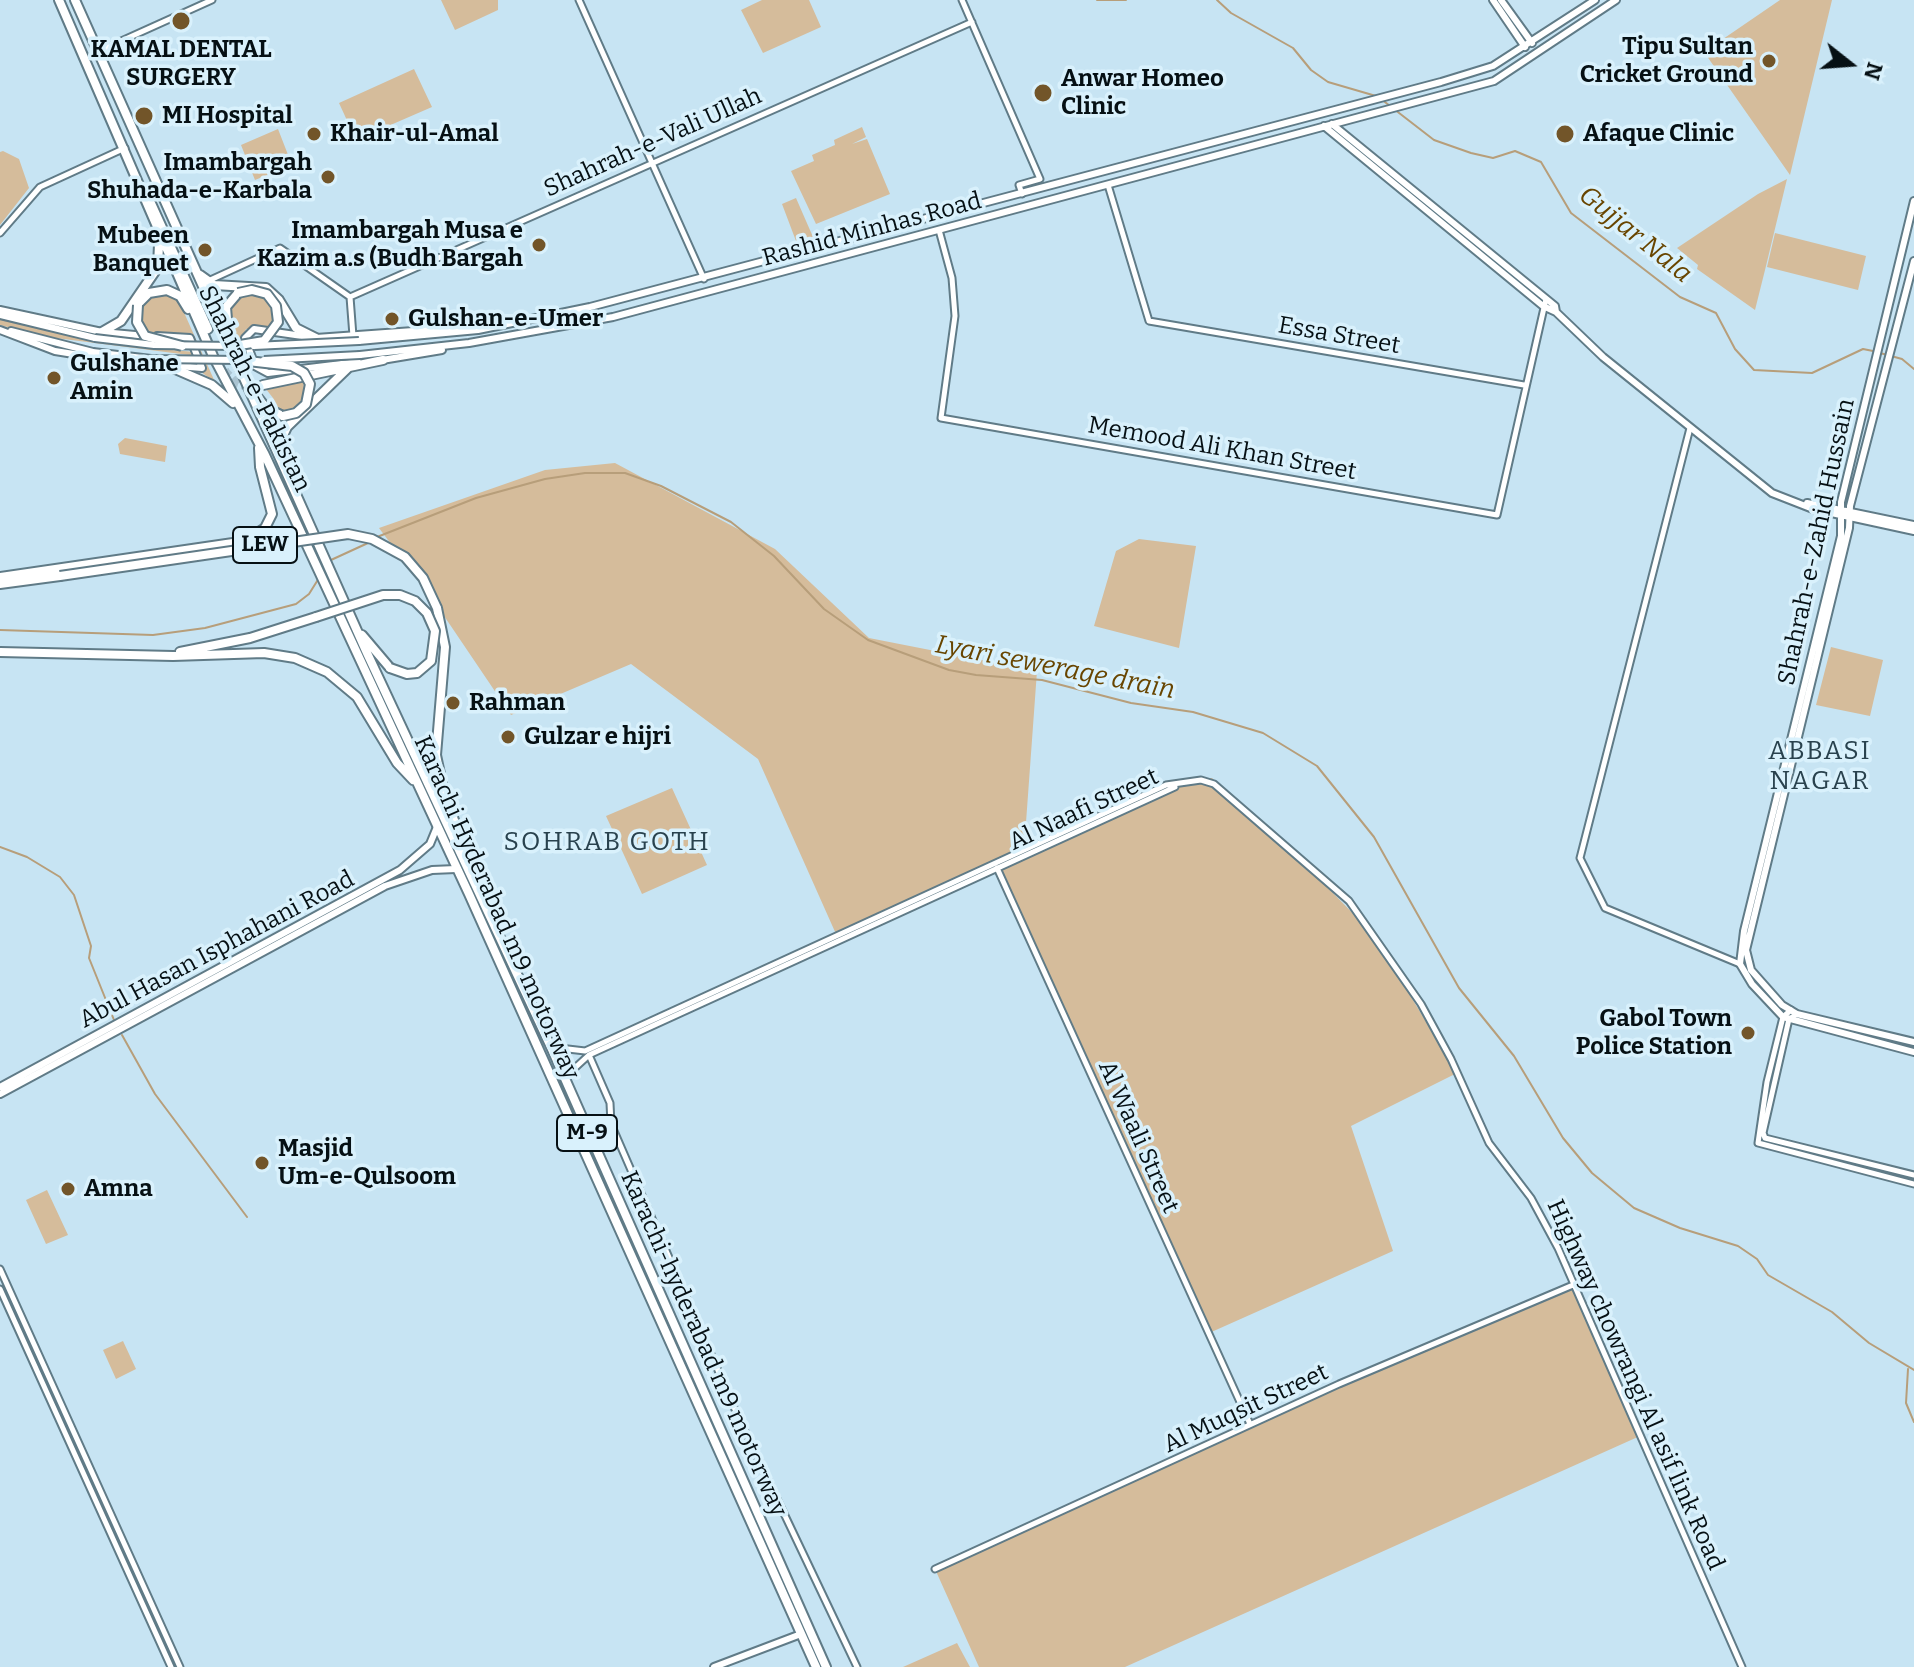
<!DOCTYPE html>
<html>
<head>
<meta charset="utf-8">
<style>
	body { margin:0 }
	#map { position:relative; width:1914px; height:1667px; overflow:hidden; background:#c7e4f3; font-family:Bitter,serif }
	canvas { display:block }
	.north { position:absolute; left:1810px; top:24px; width:80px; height:80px; -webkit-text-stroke:6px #d9f1fc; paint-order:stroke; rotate:107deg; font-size:22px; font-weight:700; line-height:32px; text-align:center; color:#061014 }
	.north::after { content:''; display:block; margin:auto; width:28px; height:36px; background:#061014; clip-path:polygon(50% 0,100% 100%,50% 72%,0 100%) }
</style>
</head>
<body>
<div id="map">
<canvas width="1914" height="1667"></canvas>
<div class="north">N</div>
</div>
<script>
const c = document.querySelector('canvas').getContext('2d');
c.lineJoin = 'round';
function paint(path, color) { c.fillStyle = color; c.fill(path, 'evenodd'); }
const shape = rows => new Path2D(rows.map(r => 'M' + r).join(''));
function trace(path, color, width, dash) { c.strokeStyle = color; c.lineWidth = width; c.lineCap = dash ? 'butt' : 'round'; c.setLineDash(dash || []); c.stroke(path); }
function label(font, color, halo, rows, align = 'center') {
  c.font = font + ' Bitter,serif'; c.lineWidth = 7; c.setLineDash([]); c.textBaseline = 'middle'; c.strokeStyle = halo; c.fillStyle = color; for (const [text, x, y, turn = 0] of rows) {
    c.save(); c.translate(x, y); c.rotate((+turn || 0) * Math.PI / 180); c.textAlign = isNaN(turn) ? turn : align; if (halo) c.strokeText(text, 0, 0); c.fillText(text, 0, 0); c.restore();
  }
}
const green = shape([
	[441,0,498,0,498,10,455,30],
	[762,0,809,0,821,27,763,53,741,10],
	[1780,0,1832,0,1790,175,1704,52],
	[414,69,432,107,356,140,339,103],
	[862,127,866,137,852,144,867,139,890,194,816,224,791,171,814,161,812,155,835,145,834,140],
	[278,129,292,165,255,180,241,145],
	[3,151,19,159,29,188,0,225,0,152],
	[1787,179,1765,270,1755,310,1697,269,1698,265,1677,248,1758,194],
	[796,198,813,237,796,241,782,204],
	[1775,233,1866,256,1858,290,1767,267],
	[162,291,178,299,215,382,201,372,207,368,192,336,148,332,141,324,144,301],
	[253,293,267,300,275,320,269,329,246,329,242,340,232,333,228,310,237,297],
	[0,318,133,347,196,352,197,356,40,336,0,325],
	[304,380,303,402,298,408,287,412,271,405,269,401,273,398,266,389],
	[125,438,167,446,165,462,120,454,118,444],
	[615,463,775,549,869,638,1037,671,1024,850,836,934,758,759,631,664,511,715,436,604,379,528,545,470],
	[1139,539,1196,546,1179,648,1094,626,1116,551],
	[1831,647,1883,660,1870,716,1816,705],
	[1212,778,1293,852,1373,934,1457,1073,1351,1126,1393,1251,1207,1334,998,870,1188,783],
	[672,788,707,865,642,894,606,816],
	[47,1190,68,1235,46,1244,26,1200],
	[1572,1283,1640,1436,1125,1667,979,1667,935,1569],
	[123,1341,136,1369,116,1379,103,1350],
	[957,1643,970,1667,903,1667]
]);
const stream = shape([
	[1097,0,1126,0],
	[1217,0,1231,13,1293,48,1311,70,1328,82,1376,96],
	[1381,99,1434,140,1471,153,1493,158,1515,151,1541,162,1571,213,1680,297,1716,313,1735,349,1754,370,1812,373,1863,349,1873,351],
	[1880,353,1902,359,1914,369],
	[377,537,476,498,545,479,585,473,625,473,661,486,731,522,774,556,824,609,868,640,949,670,976,675,1042,680,1131,703,1193,712,1263,733,1317,766,1374,837,1459,988,1514,1056,1563,1138,1592,1173,1634,1208,1680,1228,1738,1246,1757,1259,1768,1275,1832,1312,1869,1343,1914,1370],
	[331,560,368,543],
	[0,630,153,635,205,628,296,604,309,594,319,578],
	[0,847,27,857,60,877,74,895,91,946,89,958,114,1020],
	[122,1035,155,1094,247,1217],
	[1908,1369,1906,1403,1914,1422]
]);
const highwayTunnel = shape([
	[221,358,226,372,238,384,250,388,263,385]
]);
const minor = shape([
	[579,0,704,279],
	[962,0,1040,179,1019,185,1022,194],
	[99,51,212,0],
	[1108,185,1149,321,1524,385],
	[939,230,952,278,955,316,941,418,1497,515,1546,299],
	[0,233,40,187,125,148],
	[208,281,280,248,350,297,353,336],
	[350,297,972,22],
	[1690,428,1580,858,1605,908,1740,964],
	[997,868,1250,1424],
	[1791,1010,1783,1017,1767,1082,1758,1143,1914,1184],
	[1797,1014,1789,1019,1763,1133,1765,1138,1914,1175],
	[551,1047,585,1051,1166,785,1201,780,1214,784,1349,901,1421,1004,1451,1059,1489,1143,1531,1198,1558,1248,1742,1667],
	[589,1055,610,1103,611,1124,740,1421,857,1667],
	[565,1077,589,1055,1175,787],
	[0,1269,180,1667],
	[0,1289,171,1667],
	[935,1569,1339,1384,1573,1285]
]);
const major = shape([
	[1493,0,1525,47],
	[1501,0,1532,43],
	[1332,124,1555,306,1556,312,1603,357,1772,493,1813,509,1914,531],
	[1324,126,1543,306,1556,312],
	[1914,201,1841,502,1841,536,1744,931,1740,964,1752,984,1783,1017,1914,1052],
	[1914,261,1850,506,1849,528,1746,950,1751,970,1782,1005,1797,1014,1914,1042],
	[0,310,102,332,146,336],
	[0,315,95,338],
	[0,330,55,351,117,361,202,368,190,338,157,336],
	[11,331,93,352],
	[359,341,478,330,590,307,1441,82,1493,66,1595,0],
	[360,355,469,343,613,317,1494,81,1616,0],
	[382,360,442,350],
	[358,362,268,373,255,366,245,338,254,329,316,338,455,328],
	[1807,503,1914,525],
	[0,1087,400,870,430,844,437,827],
	[0,1094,385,886,432,870,456,869],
	[714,1667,801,1634]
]);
const highway = shape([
	[59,0,213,356,264,453,469,894,816,1667],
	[75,0,367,653,551,1047,826,1667],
	[149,199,208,329],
	[200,275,214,285,266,288,279,300,296,328,316,338],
	[139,303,149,293,167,290,180,296,188,309],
	[228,331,226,307,238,293],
	[102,332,121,321,158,267,159,244],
	[173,368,212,385,233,403],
	[263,385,383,360],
	[255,394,266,408,283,416],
	[282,454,280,442,287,427,349,367],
	[0,577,233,543,251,537,265,528,272,514,260,467,259,448],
	[0,584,60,576],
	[437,608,445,647,436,755,443,788,468,861],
	[362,635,390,668],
	[0,652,173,656,264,653,295,658,327,672,357,697,397,763,413,780],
	[180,652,250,638,316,617]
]);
const majorBridge = shape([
	[95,338,154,345,235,346],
	[254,346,359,341],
	[93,352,151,359,240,360],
	[264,360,360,355]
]);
const highwayBridge = shape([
	[138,305,137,322,145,336,182,346],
	[234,346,264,341,278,322,276,306,267,294,252,290,238,293],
	[239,360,292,366,304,373,310,384,306,404,296,413,283,416],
	[60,576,348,534,372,539,405,557,423,578,437,608],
	[316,617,383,595,400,595,415,601,427,613,435,631,431,661,417,673,407,674,390,668]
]);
const markers = [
	[181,21,10,"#725529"],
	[1769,61,8,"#725529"],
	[1043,93,10,"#725529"],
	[144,116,10,"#725529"],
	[314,134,8,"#725529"],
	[1565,134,10,"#725529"],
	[328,177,8,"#725529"],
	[539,245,8,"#725529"],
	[205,250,8,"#725529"],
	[392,319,8,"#725529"],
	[54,378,8,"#725529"],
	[453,703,8,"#725529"],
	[508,737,8,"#725529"],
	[1748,1033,8,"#725529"],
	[262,1163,8,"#725529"],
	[68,1189,8,"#725529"]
];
const shields = [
	[265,545,64],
	[587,1133,60]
];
const shieldNames = [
	["LEW",265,545],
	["M-9",587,1133]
];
const poiNames = [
	["Tipu Sultan",1753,47,"right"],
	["Cricket Ground",1753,75,"right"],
	["KAMAL DENTAL",181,50,"center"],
	["SURGERY",181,78,"center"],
	["Anwar Homeo",1061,79],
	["Clinic",1061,107],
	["MI Hospital",162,116],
	["Khair-ul-Amal",330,134],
	["Afaque Clinic",1583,134],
	["Imambargah",312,163,"right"],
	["Shuhada-e-Karbala",312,191,"right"],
	["Imambargah Musa e",523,231,"right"],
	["Kazim a.s (Budh Bargah",523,259,"right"],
	["Mubeen",189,236,"right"],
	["Banquet",189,264,"right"],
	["Gulshan-e-Umer",408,319],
	["Gulshane",70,364],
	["Amin",70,392],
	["Rahman",469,703],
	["Gulzar e hijri",524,737],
	["Gabol Town",1732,1019,"right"],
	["Police Station",1732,1047,"right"],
	["Masjid",278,1149],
	["Um-e-Qulsoom",278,1177],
	["Amna",84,1189]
];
const streetNames = [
	["Shahrah-e-Vali Ullah",653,143,-24],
	["Rashid Minhas Road",872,230,-15],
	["Essa Street",1339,336,10],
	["Shahrah-e-Pakistan",254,389,64],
	["Memood Ali Khan Street",1222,449,10],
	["Shahrah-e-Zahid Hussain",1817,542,-78],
	["Al Naafi Street",1084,810,-25],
	["Karachi Hyderabad m9 motorway",496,908,66],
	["Abul Hasan Isphahani Road",217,950,-28],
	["Al Waali Street",1138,1137,66],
	["Karachi-hyderabad m9 motorway",703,1344,66],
	["Highway chowrangi Al asif link Road",1635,1385,66],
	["Al Muqsit Street",1246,1409,-25]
];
const waterNames = [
	["Gujjar Nala",1635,235,39],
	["Lyari sewerage drain",1055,668,11]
];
const neighbourhoodNames = [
	["ABBASI",1820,752],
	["NAGAR",1820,782],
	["SOHRAB GOTH",607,843]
];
paint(green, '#d5bc9b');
trace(stream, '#b79e7a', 2);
trace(highwayTunnel, '#aac4d2', 8, [8, 4]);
trace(minor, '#607b87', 9);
trace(major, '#607b87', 10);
trace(highway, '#607b87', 12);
trace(minor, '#fff', 5);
trace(major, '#fff', 6);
trace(highway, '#fff', 8);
trace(majorBridge, '#607b87', 10, []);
trace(highwayBridge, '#607b87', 12, []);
trace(majorBridge, '#fff', 6);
trace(highwayBridge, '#fff', 8);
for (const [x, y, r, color] of markers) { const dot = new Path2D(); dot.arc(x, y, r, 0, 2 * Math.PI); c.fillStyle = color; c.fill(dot); trace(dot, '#d9f1fc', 3); }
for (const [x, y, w] of shields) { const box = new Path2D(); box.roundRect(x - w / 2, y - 18, w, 36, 6); c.fillStyle = '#d9f1fc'; c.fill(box); trace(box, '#061014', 2); }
label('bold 22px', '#061014', null, shieldNames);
label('bold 24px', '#061014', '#d9f1fc', poiNames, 'left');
label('24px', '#061014', '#d9f1fc', streetNames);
label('italic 26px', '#684500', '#d9f1fc', waterNames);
c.letterSpacing = '2px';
label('26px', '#29424e', '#d9f1fc', neighbourhoodNames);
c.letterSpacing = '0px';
</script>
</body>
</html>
